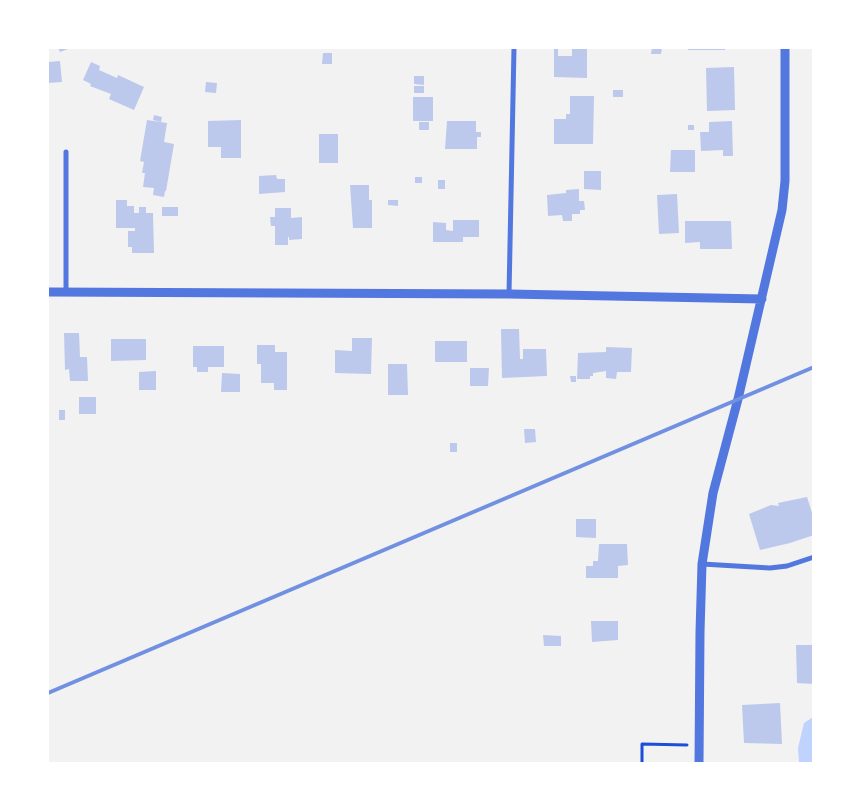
<!DOCTYPE html>
<html>
<head>
<meta charset="utf-8">
<style>
	body { margin:0 }
	#map { position:relative; width:861px; height:811px; overflow:hidden; background:#f2f2f2; font-family:"DejaVu Sans",sans-serif }
	canvas { display:block }
	.frame { position:absolute; inset:0; border:49px solid #fff; pointer-events:none }
</style>
</head>
<body>
<div id="map">
<canvas width="861" height="811"></canvas>
<div class="frame"></div>
</div>
<script>
const c = document.querySelector('canvas').getContext('2d');
c.lineJoin = 'round';
function paint(path, color) { c.fillStyle = color; c.fill(path, 'evenodd'); }
const shape = rows => new Path2D(rows.map(r => 'M' + r).join(''));
function trace(path, color, width, dash) { c.strokeStyle = color; c.lineWidth = width; c.lineCap = dash ? 'butt' : 'round'; c.setLineDash(dash || []); c.stroke(path); }
const water = shape([
	[813,717,813,763,799,763,798,748,804,723]
]);
const building = shape([
	[58,48,67,48,68,49,60,52],
	[554,48,558,48,558,56,572,56,572,48,587,48,587,78,554,77],
	[652,48,662,48,661,54,651,54],
	[688,48,725,48,725,50,688,50],
	[323,53,332,53,332,64,322,64],
	[60,61,62,82,48,83,48,62],
	[91,62,100,66,99,70,117,78,118,75,144,87,134,110,109,99,111,94,90,86,91,84,83,80],
	[734,67,735,110,707,111,706,68],
	[414,76,424,76,424,85,414,84],
	[206,82,217,83,216,93,205,92],
	[414,86,424,86,424,93,414,93],
	[613,90,623,90,623,97,613,97],
	[570,96,594,96,593,144,554,144,554,119,566,119,566,114,570,114],
	[413,97,433,97,433,121,413,121],
	[154,115,162,117,161,122,153,120],
	[147,120,167,123,164,142,174,144,166,191,165,191,164,197,153,195,154,188,143,187,145,173,142,173,144,162,140,161],
	[241,120,241,158,221,158,221,147,208,147,208,121],
	[447,121,476,121,476,132,481,132,481,137,477,137,477,149,445,149],
	[732,121,733,156,723,156,723,150,701,151,700,132,709,132,709,122],
	[419,122,429,122,429,130,419,130],
	[688,125,694,125,694,130,688,130],
	[319,134,338,134,338,163,319,163],
	[671,150,695,150,695,172,670,172],
	[584,171,601,171,601,190,584,189],
	[276,175,277,179,285,179,285,192,259,194,259,176],
	[415,177,422,177,422,183,415,183],
	[438,180,445,180,445,189,438,189],
	[350,185,369,185,369,200,372,200,372,228,353,228],
	[579,189,579,201,584,201,585,210,580,210,580,214,572,214,572,221,563,221,562,215,548,216,547,195,566,193,566,190],
	[677,194,679,233,659,234,657,195],
	[116,200,127,200,127,206,134,206,134,213,139,213,139,207,146,207,146,213,153,213,154,253,132,253,132,247,128,247,128,231,135,231,135,228,116,228],
	[388,200,398,200,398,206,388,205],
	[162,207,178,207,178,216,162,216],
	[275,208,291,208,291,218,302,217,302,239,289,240,289,237,288,237,288,245,275,245,275,226,271,226,270,217,275,217],
	[453,220,479,220,479,237,463,237,463,242,433,242,433,222,446,223,446,230,453,231],
	[685,221,731,221,732,249,700,249,700,242,685,243],
	[501,329,519,329,520,359,523,359,523,349,546,349,547,376,502,378],
	[64,333,79,333,80,357,87,357,88,381,70,381,69,369,65,370],
	[352,338,372,338,371,374,335,373,335,350,352,351],
	[111,339,146,339,146,360,111,361],
	[435,341,467,341,467,362,435,362],
	[257,345,275,345,275,352,287,352,287,390,274,390,274,383,261,383,261,364,257,364],
	[193,346,224,346,224,367,208,367,208,372,197,372,197,367,193,367],
	[606,347,632,348,631,372,617,372,616,379,606,378,606,371,593,373,593,376,590,376,590,379,577,379,578,353,606,352],
	[388,364,407,364,408,395,388,395],
	[470,368,489,368,488,386,470,386],
	[156,371,156,390,139,390,139,372],
	[222,373,240,374,240,392,221,392],
	[570,376,576,376,576,382,571,382],
	[79,397,96,397,96,414,79,414],
	[59,410,65,410,65,420,59,420],
	[524,429,535,429,536,442,525,443],
	[450,443,457,443,457,452,450,452],
	[807,497,814,519,814,535,790,543,760,550,749,514,771,505,779,506,778,503],
	[576,519,596,519,596,538,576,537],
	[599,544,627,544,628,565,618,566,618,578,586,578,586,566,593,566,593,561,598,561],
	[591,621,618,621,618,640,592,642],
	[543,635,561,636,561,646,544,646],
	[796,645,814,645,814,684,797,683],
	[780,703,782,744,744,743,742,705]
]);
const path = shape([
	[642,764,642,744,687,745]
]);
const minor = shape([
	[66,152,66,291],
	[509,294,514,48],
	[702,564,770,568,787,566,814,557]
]);
const tertiary = shape([
	[48,292,509,294,762,299],
	[699,764,700,632,702,564,713,493,738,399,782,210,785,181,785,48]
]);
const rail = shape([
	[48,693,814,367]
]);
paint(water, '#bfd3fe');
paint(building, '#bdc9ec');
trace(path, '#1d4ed8', 3);
trace(minor, '#5277de', 5);
trace(tertiary, '#5277de', 9);
trace(rail, '#7290e2', 4);
</script>
</body>
</html>
